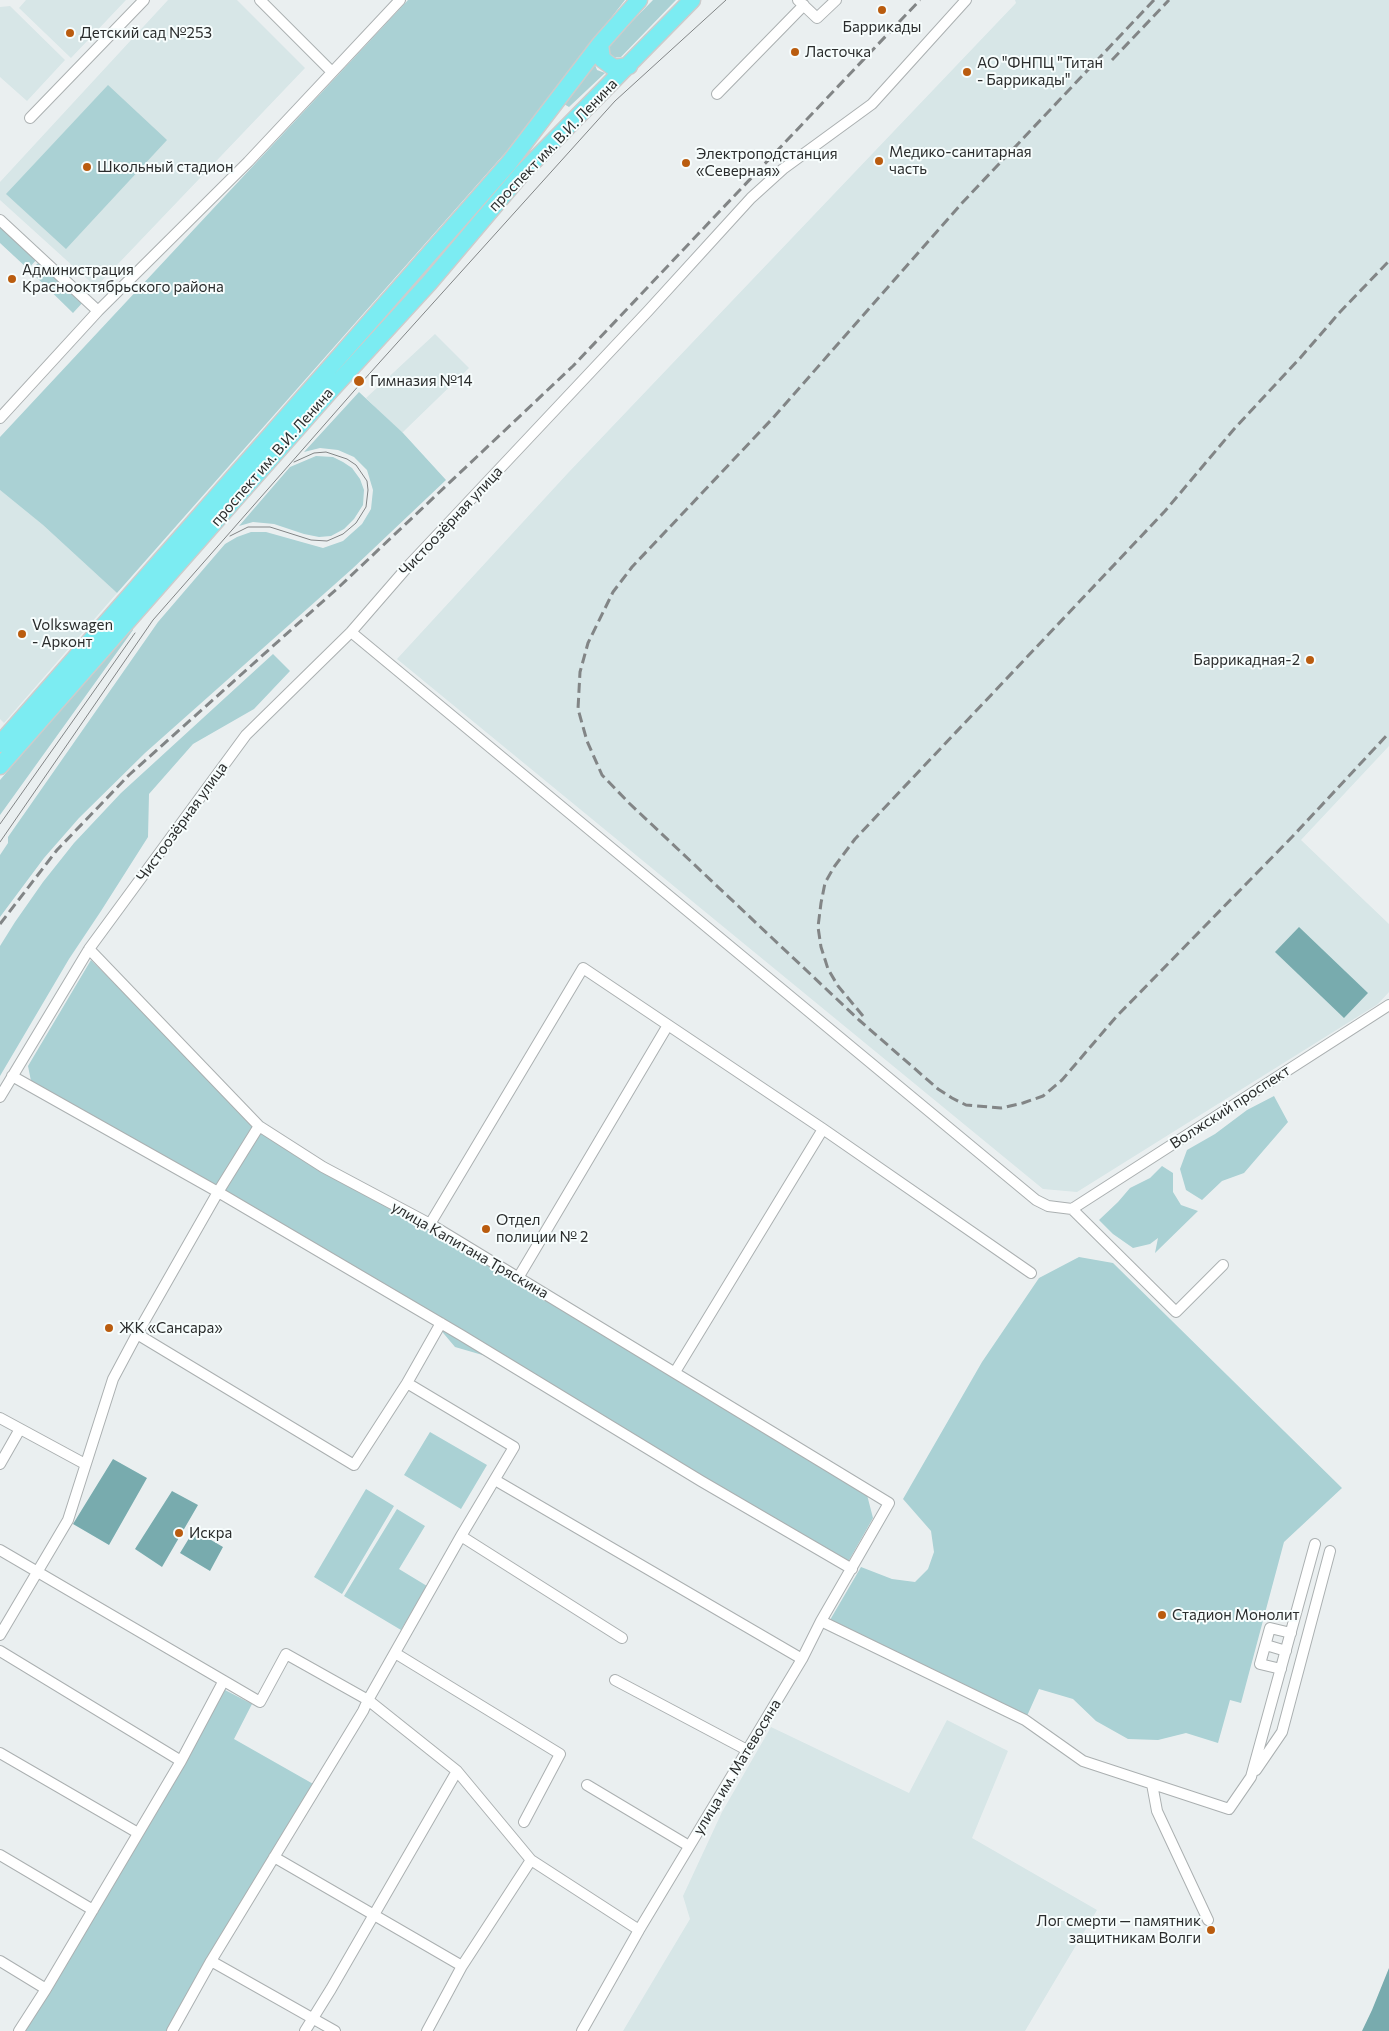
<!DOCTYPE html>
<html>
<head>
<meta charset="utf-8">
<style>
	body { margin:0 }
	canvas { display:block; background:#eaeff0 }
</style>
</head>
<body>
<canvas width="1389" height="2031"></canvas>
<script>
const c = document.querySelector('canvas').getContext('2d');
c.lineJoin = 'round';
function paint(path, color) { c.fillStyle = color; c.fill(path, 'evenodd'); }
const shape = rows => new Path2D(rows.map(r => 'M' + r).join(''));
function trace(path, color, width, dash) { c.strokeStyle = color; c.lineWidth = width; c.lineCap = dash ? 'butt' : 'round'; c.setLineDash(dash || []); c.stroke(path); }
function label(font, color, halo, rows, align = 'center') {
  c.font = font + ' Commissioner,sans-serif'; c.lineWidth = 4; c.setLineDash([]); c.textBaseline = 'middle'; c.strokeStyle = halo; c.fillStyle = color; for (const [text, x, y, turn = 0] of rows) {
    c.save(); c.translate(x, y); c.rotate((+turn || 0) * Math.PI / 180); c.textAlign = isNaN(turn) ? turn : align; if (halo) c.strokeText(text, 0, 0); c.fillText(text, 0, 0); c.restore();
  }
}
const built = shape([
	[26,0,126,0,71,58,19,8],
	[168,0,237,0,305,68,96,287,0,200,0,182],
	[1015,0,1389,0,1389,746,1301,840,1389,924,1389,992,1378,1004,1077,1192,1043,1189,397,659,568,473,1016,3],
	[10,6,65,60,27,101,0,77,0,7],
	[435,334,469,368,402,433,366,398],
	[0,490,43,525,117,593,4,723,0,719],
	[947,1720,1008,1751,972,1838,1097,1910,1025,2031,623,2031,690,1919,683,1896,722,1812,771,1727,909,1793]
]);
const green = shape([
	[408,0,625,0,506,152,117,593,43,525,0,490,0,437],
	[653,0,676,0,621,57,611,58,606,51,610,44],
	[594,62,597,70,605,73,569,107,564,104],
	[108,85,167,140,66,249,6,194],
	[0,222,38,258,28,269,0,243],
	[41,260,84,301,73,313,30,271],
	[359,392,403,433,446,480,352,569,145,753,79,818,44,858,0,917,0,855,8,843,8,837,158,622,225,544,237,537,251,532,266,532,323,548,343,541,362,524,371,509,373,490,367,470,354,457,338,450,320,448,304,452],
	[316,456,333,457,343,462,352,468,360,479,364,490,363,505,354,519,344,529,331,536,319,537,304,534,274,524,253,522,239,526,290,467],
	[131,627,133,630,0,815,0,780],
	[273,654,290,671,254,709,193,744,149,794,148,837,101,911,69,959,0,1076,0,946,15,922,43,882,74,843,121,793],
	[91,960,258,1128,429,1227,866,1491,873,1518,848,1562,510,1363,455,1347,439,1328,32,1086,28,1066],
	[1274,1096,1288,1122,1244,1173,1222,1181,1202,1200,1186,1190,1180,1169,1187,1150,1215,1134,1247,1110],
	[1162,1166,1173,1173,1173,1192,1181,1205,1198,1211,1155,1253,1158,1238,1150,1244,1133,1248,1113,1234,1099,1220,1118,1202,1130,1188,1150,1178],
	[1079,1257,1113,1263,1342,1488,1284,1542,1241,1703,1230,1700,1218,1743,1186,1733,1158,1740,1128,1739,1096,1721,1073,1699,1039,1689,1027,1716,830,1620,861,1567,892,1579,915,1582,928,1569,934,1552,931,1531,903,1499,982,1362,1039,1278],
	[430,1432,487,1465,461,1509,404,1475],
	[366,1489,394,1506,342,1594,314,1577],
	[397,1509,425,1526,399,1569,427,1586,401,1630,344,1596],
	[225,1690,252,1704,234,1739,315,1785,170,2031,24,2031]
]);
const water = shape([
	[1299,927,1368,993,1344,1018,1275,952],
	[113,1459,147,1478,109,1545,73,1524],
	[172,1491,198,1505,162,1567,135,1549],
	[194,1530,223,1547,210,1571,180,1553],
	[1389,1968,1389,2031,1362,2031,1372,2010]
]);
const minor = shape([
	[260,0,331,71],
	[798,0,817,18,836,0],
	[717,94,804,5],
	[30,118,144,0],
	[0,220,98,311],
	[0,418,98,311,248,162,400,0],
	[351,632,1036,1200,1048,1206,1072,1209,1176,1312,1223,1265],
	[89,949,259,1126,323,1167,430,1224,889,1503,821,1621,802,1659,639,1930,582,2031],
	[12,1076,218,1192,461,1335,701,1481,852,1569],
	[0,1097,89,949,246,735,351,632,410,564,648,311,751,198,783,169,872,104,966,0],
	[1072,1209,1389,1005],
	[430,1224,583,968,823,1129,1031,1273],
	[518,1278,668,1025],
	[137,1334,354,1465,407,1383,441,1323],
	[675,1372,823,1129],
	[0,1418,85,1464],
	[0,1464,20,1429],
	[495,1480,802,1659],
	[461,1536,622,1638],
	[0,1550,260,1702,286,1654,368,1700,457,1771,531,1860,639,1930],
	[821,1621,1025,1720,1083,1761,1229,1809,1251,1777,1315,1544],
	[0,1635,68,1520,113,1379,137,1334,218,1192,259,1126],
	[1266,1645,1286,1651],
	[0,1651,181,1761],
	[395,1653,560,1754,524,1822],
	[1281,1669,1260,1664,1270,1628,1291,1633],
	[615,1680,747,1750],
	[0,1753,138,1833],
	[1256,1770,1282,1732,1330,1551],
	[1152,1784,1157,1811,1208,1920],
	[587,1785,689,1846],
	[0,1855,93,1910],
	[274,1857,462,1966],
	[0,1961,46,1989],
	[211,1961,335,2031],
	[19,2031,46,1989,181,1761,223,1682],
	[172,2031,211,1961,363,1711,368,1700,461,1536,514,1447,407,1383],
	[305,2031,331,1989,457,1771],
	[427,2031,462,1966,531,1860]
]);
const primary = shape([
	[600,44,602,59,614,68,629,66],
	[0,744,509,163,600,44,639,0],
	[0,766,331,390,429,283,523,172,692,0]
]);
const tram = shape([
	[230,536,248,527,270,527,311,540,327,541,343,534,356,523,366,507,368,490,367,481,356,465,347,459,326,452,314,453,294,462],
	[0,824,135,633],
	[0,842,153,620,361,383,615,101,726,0]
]);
const rail = shape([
	[1154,0,962,203,772,419,632,567,613,592,588,643,580,672,578,709,587,741,602,775,629,803,859,1020,938,1089,952,1098,966,1105,1001,1108,1023,1103,1043,1096,1062,1080,1116,1017,1292,837,1389,733],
	[1112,60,1169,0],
	[0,924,57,850,129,775,340,586,573,366,920,0],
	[863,1016,838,986,828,969,821,947,818,927,821,903,825,883,834,867,855,839,1165,511,1235,428,1301,357,1340,312,1389,261]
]);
const markers = [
	[882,10,5,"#ba5c0f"],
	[70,33,5,"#ba5c0f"],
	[795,52,5,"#ba5c0f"],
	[967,72,5,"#ba5c0f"],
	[879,161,5,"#ba5c0f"],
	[686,163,5,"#ba5c0f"],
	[87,167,5,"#ba5c0f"],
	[12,279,5,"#ba5c0f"],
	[359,381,6,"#ba5c0f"],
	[22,634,5,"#ba5c0f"],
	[1310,660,5,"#ba5c0f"],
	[486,1229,5,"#ba5c0f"],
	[109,1328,5,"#ba5c0f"],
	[179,1533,5,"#ba5c0f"],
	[1162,1615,5,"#ba5c0f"],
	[1211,1930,5,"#ba5c0f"]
];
const poiNames = [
	["Баррикады",882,27,"center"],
	["Детский сад №253",80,33],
	["Ласточка",805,52],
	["АО \"ФНПЦ \"Титан",977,63],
	["- Баррикады\"",977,80],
	["Медико-санитарная",889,152],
	["часть",889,169],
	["Электроподстанция",696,154],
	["«Северная»",696,171],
	["Школьный стадион",97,167],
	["Администрация",22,270],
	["Краснооктябрьского района",22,287],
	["Гимназия №14",370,381],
	["Volkswagen",32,625],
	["- Арконт",32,642],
	["Баррикадная-2",1300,660,"right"],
	["Отдел",496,1220],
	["полиции № 2",496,1237],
	["ЖК «Сансара»",119,1328],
	["Искра",189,1533],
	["Стадион Монолит",1172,1615],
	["Лог смерти — памятник",1201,1921,"right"],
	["защитникам Волги",1201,1938,"right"]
];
const streetNames = [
	["проспект им. В.И. Ленина",553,145,-46],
	["проспект им. В.И. Ленина",272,457,-49],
	["Чистоозёрная улица",451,521,-47],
	["Чистоозёрная улица",182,822,-54],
	["Волжский проспект",1230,1107,-33],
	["улица Капитана Тряскина",470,1250,30],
	["улица им. Матевосяна",737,1767,-59]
];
paint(built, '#d7e6e7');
paint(green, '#aad1d4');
paint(water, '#78abae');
trace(minor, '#abb0b1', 12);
trace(primary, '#ccc', 19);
trace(minor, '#fff', 10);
trace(primary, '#7cecf2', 16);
trace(tram, '#828586', 1);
trace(rail, '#828586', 3, [10, 5]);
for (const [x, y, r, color] of markers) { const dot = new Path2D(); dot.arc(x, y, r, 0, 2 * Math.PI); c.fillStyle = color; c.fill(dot); trace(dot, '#f7fdfd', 2); }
label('15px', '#2a2c2c', '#f7fdfd', poiNames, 'left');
label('15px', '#2a2c2c', '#f7fdfd', streetNames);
</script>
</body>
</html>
